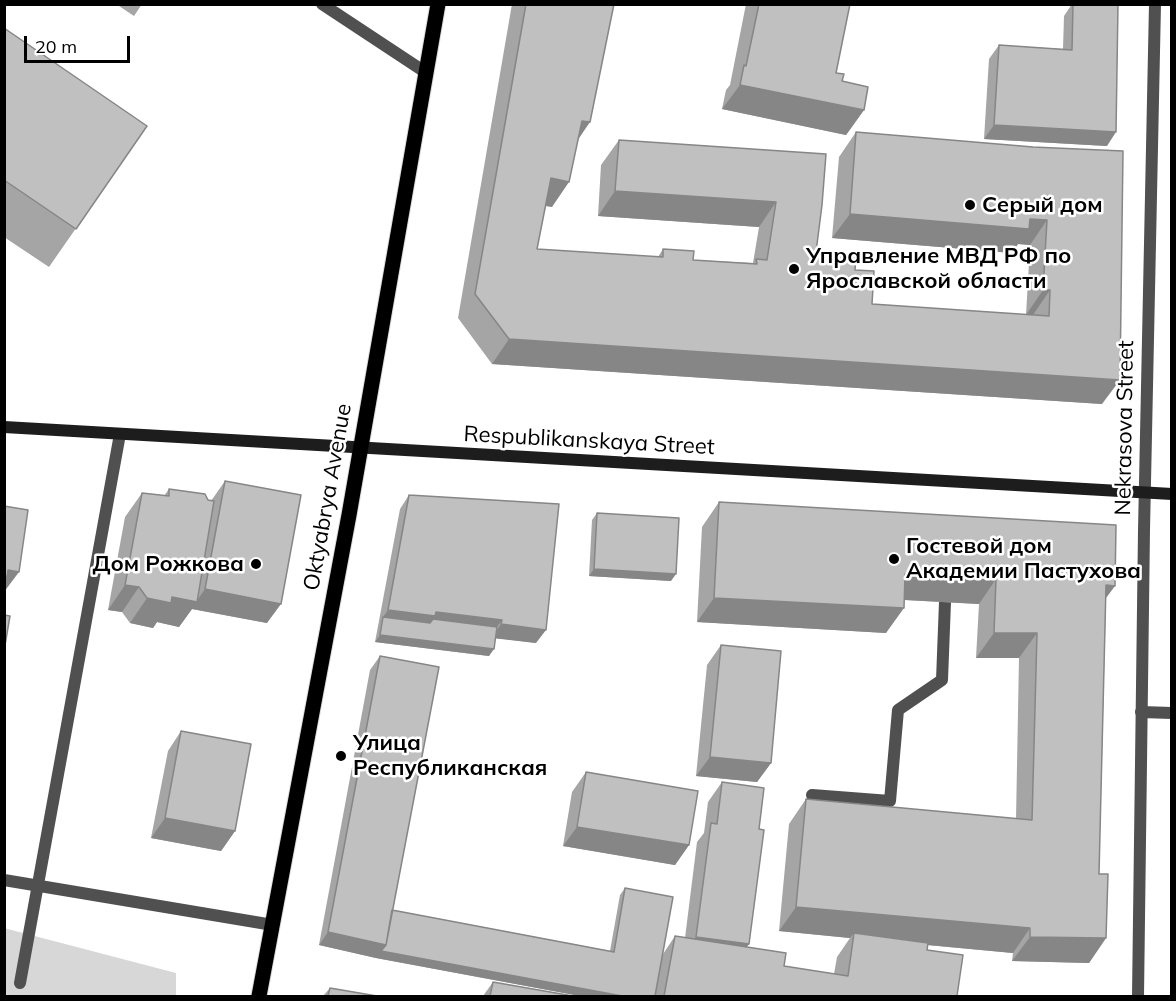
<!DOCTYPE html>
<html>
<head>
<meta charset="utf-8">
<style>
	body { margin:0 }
	#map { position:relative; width:1176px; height:1001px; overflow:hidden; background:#fff; font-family:Mulish,sans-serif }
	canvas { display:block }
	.frame { position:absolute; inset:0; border:6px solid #000; pointer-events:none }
	.scale { position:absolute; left:24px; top:36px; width:106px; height:27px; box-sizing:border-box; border:3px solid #000; border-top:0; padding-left:8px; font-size:18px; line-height:21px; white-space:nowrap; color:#000; -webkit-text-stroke:4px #fff; paint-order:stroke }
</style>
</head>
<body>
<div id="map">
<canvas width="1176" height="1001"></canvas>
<div class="frame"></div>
<div class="scale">20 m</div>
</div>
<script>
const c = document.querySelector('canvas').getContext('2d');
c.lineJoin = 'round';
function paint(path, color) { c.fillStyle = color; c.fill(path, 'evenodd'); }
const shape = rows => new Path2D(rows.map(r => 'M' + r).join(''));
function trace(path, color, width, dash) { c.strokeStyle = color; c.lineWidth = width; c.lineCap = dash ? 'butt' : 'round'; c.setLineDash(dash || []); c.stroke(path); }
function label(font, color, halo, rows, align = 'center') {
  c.font = font + ' Mulish,sans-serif'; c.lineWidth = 5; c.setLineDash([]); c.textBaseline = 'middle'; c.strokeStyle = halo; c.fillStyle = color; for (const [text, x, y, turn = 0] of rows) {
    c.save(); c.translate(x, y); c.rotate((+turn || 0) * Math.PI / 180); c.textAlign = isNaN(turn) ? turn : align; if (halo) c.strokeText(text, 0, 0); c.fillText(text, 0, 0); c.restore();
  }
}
const green = shape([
	[4,928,176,973,176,996,5,996]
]);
const lane = shape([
	[1141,712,1172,713],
	[812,795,890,801,898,710,942,680,945,602],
	[4,880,273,925],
	[20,983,120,434]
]);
const street = shape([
	[322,4,425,72],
	[1138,996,1144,530,1155,4]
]);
const secondary = shape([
	[4,427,1172,494]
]);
const primary = shape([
	[259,996,349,515,438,4]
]);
const wall = shape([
	[116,4,142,4,134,16],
	[512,4,614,4,578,140,552,207,545,206,537,249,658,257,663,249,693,260,753,263,759,227,598,216,601,165,619,140,826,154,816,252,855,270,872,304,1026,315,1030,245,1018,244,1012,253,832,238,839,157,856,132,1033,147,1102,404,492,364,458,318],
	[746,4,850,4,836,73,864,110,846,135,722,109,726,90,730,85],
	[1072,4,1118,5,1107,146,984,139,989,59,999,45,1063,49,1064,16],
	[4,28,147,126,49,267,4,237],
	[225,481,267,623,192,609,179,627,157,622,153,628,130,623,122,612,108,610,125,517,142,493,164,496,169,489,211,501],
	[409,495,536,643,496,638,489,656,375,642,400,509],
	[719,502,1106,598,1099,874,1106,938,1089,963,1012,961,1013,953,927,945,927,950,957,996,580,996,376,958,319,945,370,670,380,656,392,910,610,951,620,895,625,888,663,954,675,936,685,938,697,842,704,833,708,802,722,782,759,829,749,944,746,947,784,966,834,974,837,957,850,938,779,931,789,824,806,799,1016,819,1019,658,976,658,979,604,904,600,886,633,697,622,702,527],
	[597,513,671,581,589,576,592,520],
	[721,645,771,763,757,782,696,776,707,665],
	[181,731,235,831,221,851,151,838,168,751],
	[586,772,689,845,675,865,563,846,572,792],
	[493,982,573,996,483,996],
	[330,988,377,996,323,996]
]);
const shadedWall = shape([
	[740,85,864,110,846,135,722,109],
	[582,121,590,122,573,147],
	[994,125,1116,132,1107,146,984,139],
	[551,178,569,182,552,207,533,203],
	[615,191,776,202,759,227,598,216],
	[850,214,1030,219,1047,220,1030,245,1018,244,1012,253,832,238],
	[1043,290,1050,290,1033,315,1026,315],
	[509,339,1120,380,1102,404,492,364],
	[594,569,676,574,671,581,589,576],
	[8,570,19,572,4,592],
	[905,574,996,579,979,604,888,599],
	[125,585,139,587,122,612,108,610],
	[1106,585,1115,586,1097,610],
	[205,589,281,604,267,623,192,609,179,627,157,622,153,628,130,623,147,598,172,597,196,602],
	[714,598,904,608,886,633,697,622],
	[388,610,436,612,502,620,492,634,383,617,378,624],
	[501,624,546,630,536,643,492,638],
	[994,633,1037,633,1019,658,976,658],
	[380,635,494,649,489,656,375,642],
	[710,757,771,763,757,782,696,776],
	[165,818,235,831,221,851,151,838],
	[577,827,689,845,675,865,563,846],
	[796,907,1030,928,1013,953,853,938,854,933,850,938,779,931],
	[328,932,622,996,580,996,376,958,319,945],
	[696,937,749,944,735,963,683,956],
	[1030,937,1106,938,1089,963,1012,961]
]);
const building = shape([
	[526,4,614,4,590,122,582,121,569,182,551,178,537,249,663,257,663,249,694,251,693,260,757,264,756,259,767,260,776,202,615,191,619,140,826,154,822,205,816,252,856,255,855,270,874,271,872,304,1049,316,1050,290,1043,290,1047,220,1030,219,1029,229,850,214,856,132,1033,147,1123,151,1120,380,509,339,475,294,526,4],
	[759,4,850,4,836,73,844,74,842,81,868,87,864,110,740,85,744,65,746,66,759,4],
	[1073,4,1118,5,1116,132,994,125,999,45,1072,50,1073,4],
	[4,28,147,126,76,229,4,180,4,28],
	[225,481,301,495,281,604,205,589,225,481],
	[169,489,205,494,208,500,214,501,197,602,172,597,171,603,147,598,139,587,125,585,142,493,169,496,169,489],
	[409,495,559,504,546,630,501,624,502,620,436,612,435,616,388,610,409,495],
	[719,502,1116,525,1115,586,1106,585,1099,874,1108,874,1106,938,1030,937,1030,928,796,907,806,799,1032,820,1037,633,994,633,996,579,905,574,904,608,714,598,719,502],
	[4,506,28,510,19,572,8,570,4,594,4,506],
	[597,513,679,518,676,574,594,569,597,513],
	[4,615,10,616,4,651,4,615],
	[383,617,430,623,433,619,497,627,494,649,380,635,383,617],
	[721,645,781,651,771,763,710,757,721,645],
	[380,656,439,667,386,945,328,932,380,656],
	[181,731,251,744,235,831,165,818,181,731],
	[586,772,698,791,689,845,577,827,586,772],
	[722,782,764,788,759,829,764,830,749,944,696,937,711,823,717,824,722,782],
	[625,888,673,897,655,996,622,996,381,951,386,945,392,910,614,952,625,888],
	[854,933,928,943,927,950,963,955,957,996,664,996,675,936,786,953,784,966,848,976,854,933],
	[493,982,573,996,490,996,493,982],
	[330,988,377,996,328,996,330,988]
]);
const markers = [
	[970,205,6,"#000"],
	[794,269,6,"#000"],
	[894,559,6,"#000"],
	[256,564,6,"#000"],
	[341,756,6,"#000"]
];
const poiNames = [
	["Серый дом",982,205],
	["Управление МВД РФ по",806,256],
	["Ярославской области",806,281],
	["Гостевой дом",906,546],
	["Академии Пастухова",906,571],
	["Дом Рожкова",244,564,"right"],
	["Улица",353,743],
	["Республиканская",353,768]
];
const streetNames = [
	["Nekrasova Street",1125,428,-89],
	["Respublikanskaya Street",589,441,3],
	["Oktyabrya Avenue",328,497,-80]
];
paint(green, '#d7d7d7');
trace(primary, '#dbdbdb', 17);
trace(lane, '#505050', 12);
trace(street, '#505050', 12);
trace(secondary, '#1d1d1d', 12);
trace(primary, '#000', 15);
paint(wall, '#a5a5a5');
paint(shadedWall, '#868686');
paint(building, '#c0c0c0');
trace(building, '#868686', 1.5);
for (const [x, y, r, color] of markers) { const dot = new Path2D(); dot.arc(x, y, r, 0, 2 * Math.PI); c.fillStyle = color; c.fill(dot); trace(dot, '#fff', 2); }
label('bold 22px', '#000', '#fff', poiNames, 'left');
label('22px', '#000', '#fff', streetNames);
</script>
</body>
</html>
